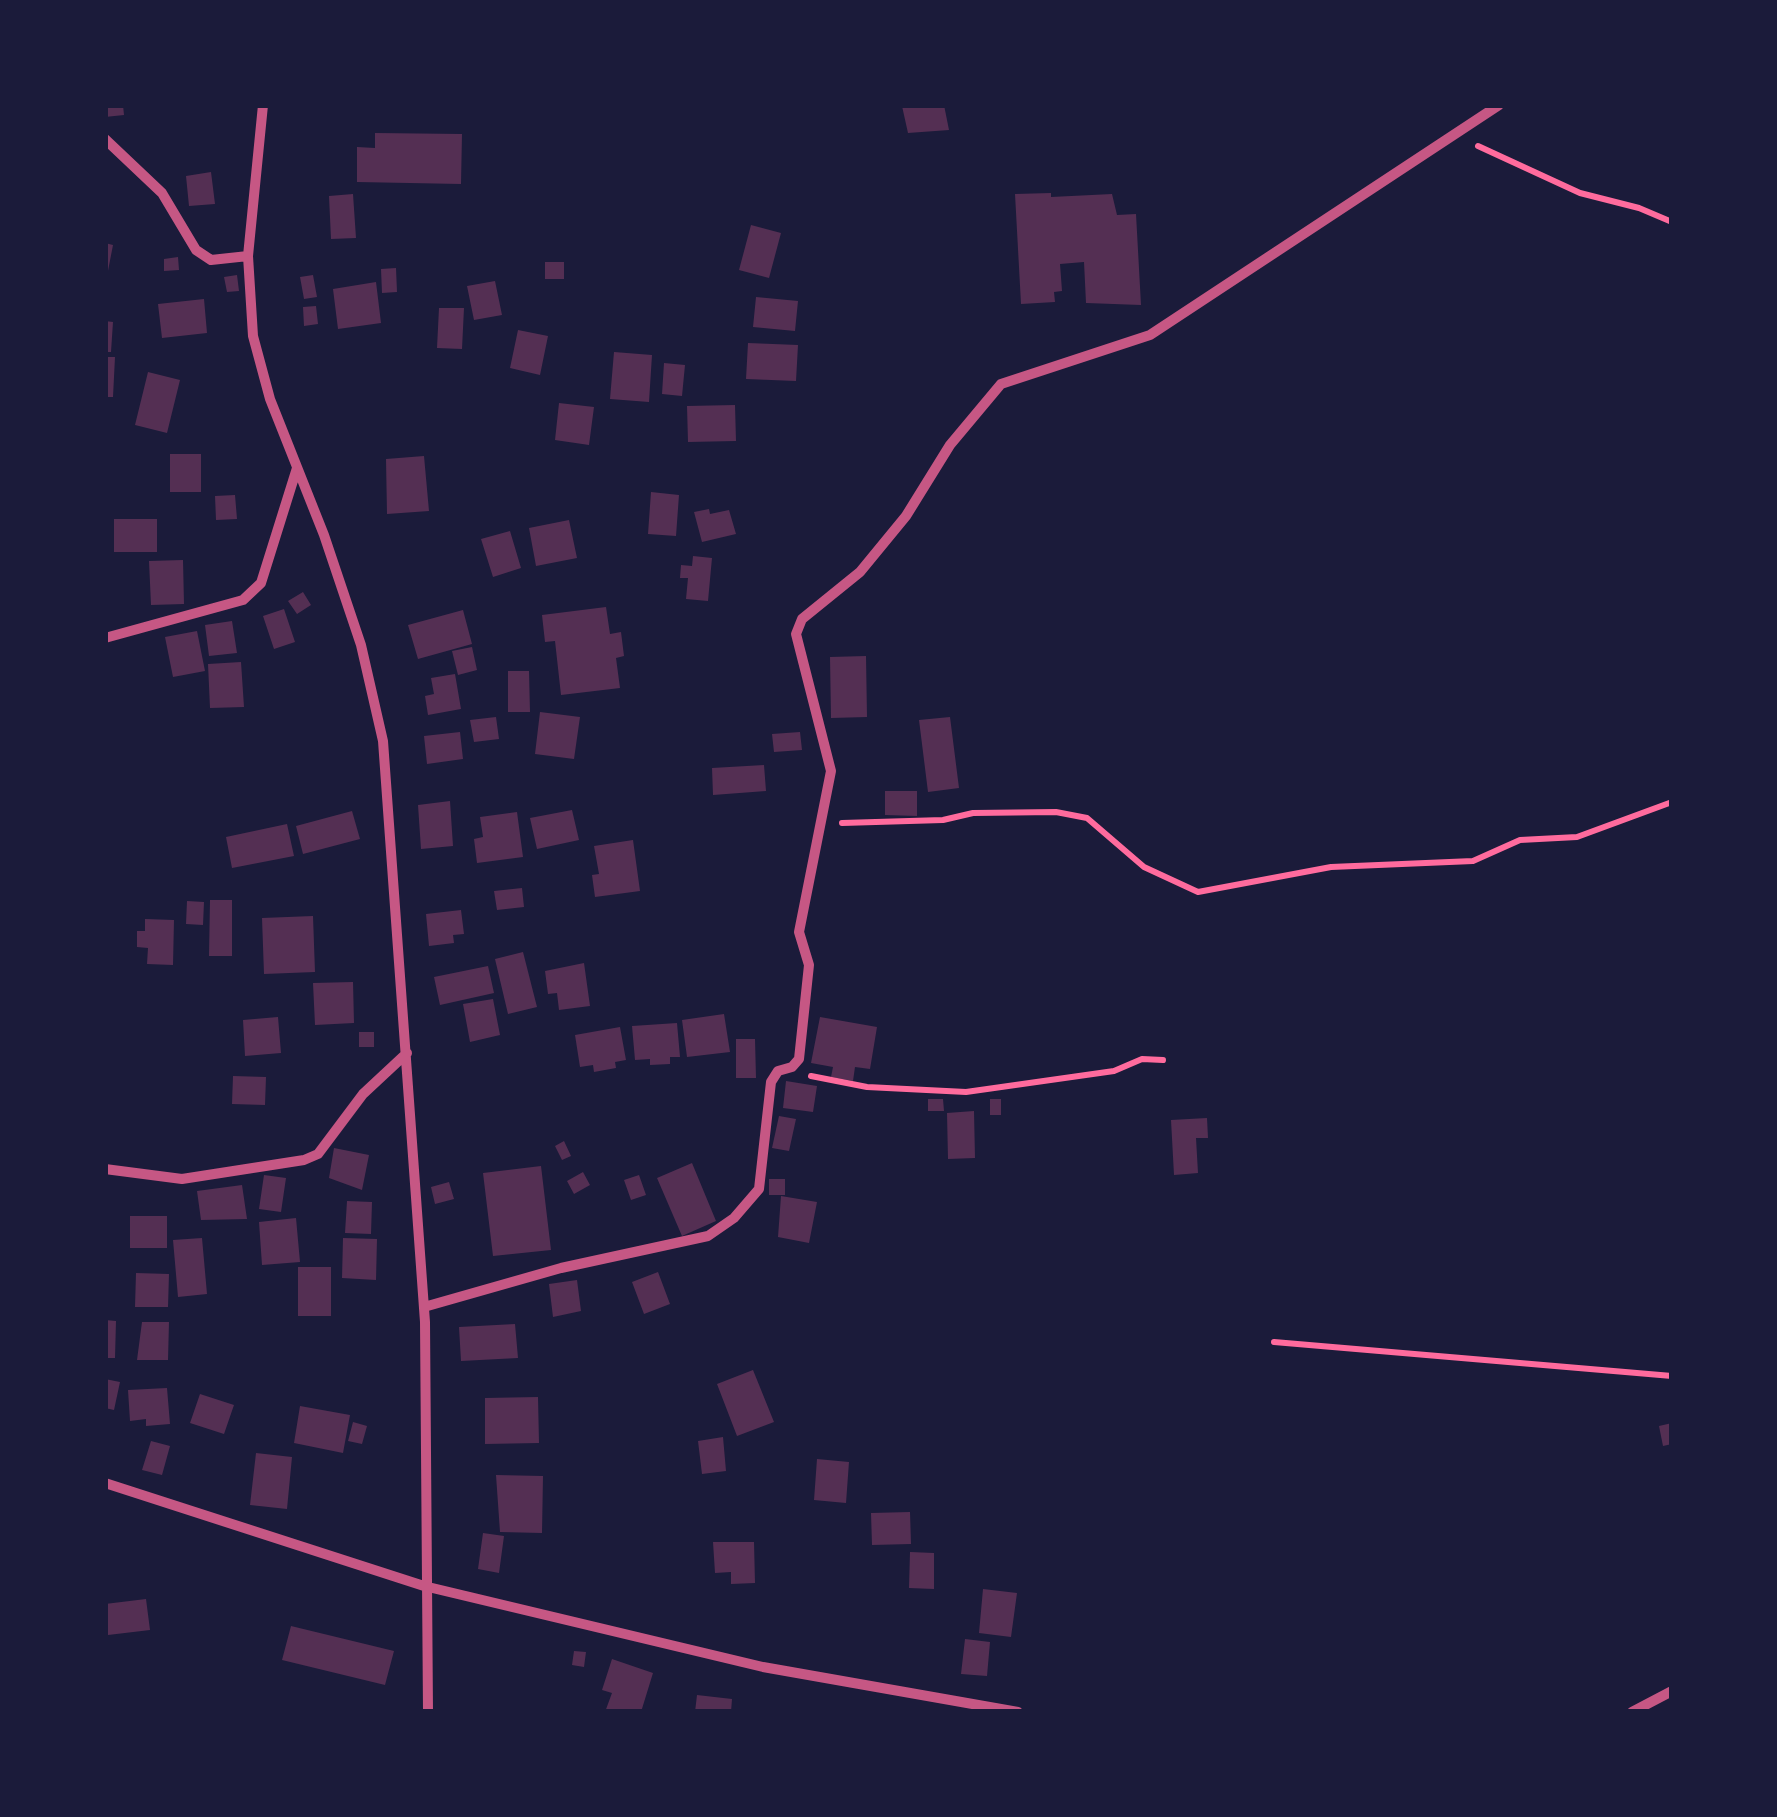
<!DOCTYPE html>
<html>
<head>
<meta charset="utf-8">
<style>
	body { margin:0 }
	#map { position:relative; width:1777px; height:1817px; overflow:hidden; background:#1b1b3a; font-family:Poppins,sans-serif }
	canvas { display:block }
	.frame { position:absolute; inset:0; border:108px solid #1b1b3a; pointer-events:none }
</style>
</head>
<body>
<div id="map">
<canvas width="1777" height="1817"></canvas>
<div class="frame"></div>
</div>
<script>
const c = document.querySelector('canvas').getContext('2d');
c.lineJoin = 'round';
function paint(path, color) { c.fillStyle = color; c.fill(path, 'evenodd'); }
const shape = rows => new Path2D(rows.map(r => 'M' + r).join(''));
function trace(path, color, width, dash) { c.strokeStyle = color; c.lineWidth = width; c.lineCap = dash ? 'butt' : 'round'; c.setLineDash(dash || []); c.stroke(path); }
const building = shape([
	[105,105,123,105,124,115,105,117],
	[944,105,949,130,908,133,902,106],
	[375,133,462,134,461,184,357,182,357,147,375,148],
	[211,172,215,204,189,206,186,176],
	[1051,193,1051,197,1112,194,1117,215,1136,214,1141,305,1086,303,1084,262,1060,264,1062,291,1054,292,1055,302,1021,304,1015,194],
	[353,194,356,238,331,239,329,196],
	[751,225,781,233,769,278,739,270],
	[105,243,113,245,107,276,105,276],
	[178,257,179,270,164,271,164,259],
	[545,262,564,262,564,279,545,279],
	[396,268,397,292,382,293,381,269],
	[237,275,239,291,227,292,224,277],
	[313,275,317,297,304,299,300,277],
	[495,281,502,315,474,320,467,286],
	[376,282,381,323,338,329,333,289],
	[756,297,798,301,795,331,753,327],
	[204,299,207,333,162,338,158,304],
	[316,306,318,324,304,326,303,307],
	[439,308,464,308,462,349,437,348],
	[105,321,113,322,111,352,105,352],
	[518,330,548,336,540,375,510,368],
	[748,343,798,345,796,381,746,379],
	[614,352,652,355,649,402,610,399],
	[105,357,115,357,113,397,105,397],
	[664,363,685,365,682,396,662,394],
	[148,372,180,380,167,433,135,425],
	[559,403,594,407,589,445,555,440],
	[735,405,736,441,688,442,687,406],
	[170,454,201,454,201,492,170,492],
	[424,456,429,511,387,514,386,459],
	[651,492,679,495,676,536,648,534],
	[235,495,237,519,216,520,215,496],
	[709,509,710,514,729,510,736,534,702,542,694,512],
	[114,519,157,519,157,552,114,552],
	[569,520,577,558,536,566,529,528],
	[510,531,521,568,493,577,481,539],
	[693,556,712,558,708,601,686,599,688,578,680,578,681,565,692,566],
	[183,560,184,604,151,605,149,561],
	[303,592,311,605,297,614,288,601],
	[606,607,610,634,621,632,624,656,616,658,620,688,561,695,555,641,545,642,542,615],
	[284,609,295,642,274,649,263,616],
	[463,610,472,644,418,659,408,625],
	[232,621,237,653,209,656,205,625],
	[197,631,205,671,173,677,165,637],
	[472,647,477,670,458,675,452,651],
	[866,656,867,717,831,718,830,657],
	[241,662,244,707,210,708,208,664],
	[508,671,529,671,530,712,508,712],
	[455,674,461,709,428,715,425,696,434,694,431,678],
	[540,712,580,717,574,759,535,754],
	[496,717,499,739,474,742,470,720],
	[950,717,959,788,928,792,919,720],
	[460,732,463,759,427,764,424,736],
	[800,732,802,750,774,752,772,734],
	[764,765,766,791,713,795,712,768],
	[885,791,917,791,917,816,885,815],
	[450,801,453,846,421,849,418,805],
	[572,810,579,840,537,849,530,818],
	[352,811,360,839,303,854,296,826],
	[517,812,523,857,477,863,474,839,483,837,480,817],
	[287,824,294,856,232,868,226,837],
	[633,840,640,891,595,897,592,875,599,874,594,846],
	[522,888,524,907,497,910,494,891],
	[210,900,232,900,232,956,209,956],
	[187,901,204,902,203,925,186,924],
	[461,910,464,934,453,935,454,943,429,946,426,914],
	[313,916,315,972,264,974,262,918],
	[145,919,174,920,173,965,147,964,148,948,137,947,137,931,145,931],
	[523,952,537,1007,508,1014,495,959],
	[584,963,590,1006,559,1010,557,993,548,994,545,971],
	[488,966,494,993,440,1005,434,977],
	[353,982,354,1023,315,1025,313,983],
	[493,999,500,1035,470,1042,463,1004],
	[724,1014,730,1052,687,1057,682,1020],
	[278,1017,281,1053,245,1056,243,1020],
	[820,1017,877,1027,870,1069,855,1067,853,1081,831,1077,833,1067,811,1063],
	[677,1023,680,1057,670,1057,670,1064,650,1065,650,1059,635,1060,632,1026],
	[620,1027,626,1060,615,1062,616,1068,594,1072,593,1065,580,1067,575,1035],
	[359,1032,374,1032,374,1047,359,1047],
	[736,1039,755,1039,756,1078,736,1078],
	[233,1076,266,1077,265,1105,232,1104],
	[786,1081,817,1086,813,1112,783,1108],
	[928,1099,943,1099,944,1111,928,1111],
	[990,1099,1001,1099,1001,1115,990,1115],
	[974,1111,975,1158,948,1159,947,1113],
	[779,1116,796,1119,789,1151,772,1148],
	[1207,1118,1208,1138,1196,1138,1198,1173,1174,1175,1171,1120],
	[564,1141,571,1156,562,1160,555,1146],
	[334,1148,369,1155,362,1190,329,1178],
	[692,1163,716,1221,682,1236,657,1178],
	[541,1166,551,1250,493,1256,483,1173],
	[583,1172,590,1185,574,1194,567,1181],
	[264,1175,286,1178,281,1212,259,1209],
	[639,1175,646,1195,631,1200,624,1180],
	[769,1179,785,1179,785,1195,769,1195],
	[449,1182,454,1199,435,1204,431,1187],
	[242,1185,247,1219,201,1220,197,1191],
	[781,1196,817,1202,809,1243,778,1237],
	[347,1201,372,1202,371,1234,345,1233],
	[130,1216,167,1216,167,1248,130,1248],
	[296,1218,300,1262,262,1265,259,1222],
	[202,1238,207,1294,178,1297,173,1240],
	[343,1238,377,1239,376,1280,342,1278],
	[298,1267,331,1267,331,1316,298,1316],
	[658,1272,670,1304,644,1314,632,1282],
	[136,1273,169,1274,168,1307,135,1307],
	[577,1280,581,1311,553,1317,549,1284],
	[105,1320,116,1321,115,1358,105,1358],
	[142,1322,169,1322,168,1360,137,1360],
	[515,1324,518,1358,461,1361,459,1327],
	[753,1370,774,1422,737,1436,717,1384],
	[105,1379,120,1382,114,1410,105,1408],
	[167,1388,170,1424,146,1426,146,1419,130,1421,128,1390],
	[200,1394,234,1405,224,1434,190,1423],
	[538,1397,539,1443,485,1444,485,1398],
	[300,1406,350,1415,343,1453,294,1443],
	[353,1422,367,1426,362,1444,348,1441],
	[1672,1423,1672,1444,1663,1446,1659,1426],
	[723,1437,726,1471,702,1474,698,1441],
	[151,1441,170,1446,162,1475,142,1470],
	[256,1453,292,1457,287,1509,250,1505],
	[817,1459,849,1462,846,1503,814,1500],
	[496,1475,543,1476,542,1533,500,1532],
	[910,1512,911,1544,872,1545,871,1513],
	[483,1533,504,1536,499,1573,478,1569],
	[713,1542,754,1542,755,1583,731,1584,731,1572,715,1573],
	[910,1552,934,1553,934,1589,909,1588],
	[983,1589,1017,1593,1011,1637,979,1633],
	[146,1599,150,1630,108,1635,105,1604],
	[291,1626,394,1651,385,1685,282,1660],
	[965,1639,990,1642,987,1676,961,1674],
	[574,1651,586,1652,584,1667,572,1665],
	[612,1659,653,1673,641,1712,605,1712,612,1693,602,1690],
	[697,1695,732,1699,731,1712,695,1712]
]);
const path = shape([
	[1478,146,1580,193,1639,208,1672,222],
	[842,823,943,820,973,813,1056,812,1087,818,1144,867,1198,892,1331,867,1473,861,1520,840,1577,837,1672,802],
	[811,1076,867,1087,966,1092,1114,1071,1142,1059,1163,1060],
	[1274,1342,1672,1376]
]);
const minor = shape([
	[263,105,248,256,253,336,270,399,324,535,361,645,383,741,425,1322,428,1712],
	[105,139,162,193,196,250,211,260,248,256],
	[105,638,243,600,261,583,297,468],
	[105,1169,182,1179,304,1160,318,1154,363,1094,407,1053],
	[424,1307,561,1268,708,1236,734,1218,759,1189,771,1082,778,1071,792,1067,799,1059,809,965,799,932,831,771,796,634,802,619,860,572,906,516,950,445,1001,384,1150,335,1499,105],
	[105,1483,424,1586,763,1667,1018,1712],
	[1632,1712,1672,1691]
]);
paint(building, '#542f53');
trace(path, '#ff6b9d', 6);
trace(minor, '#c65784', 10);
</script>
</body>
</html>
